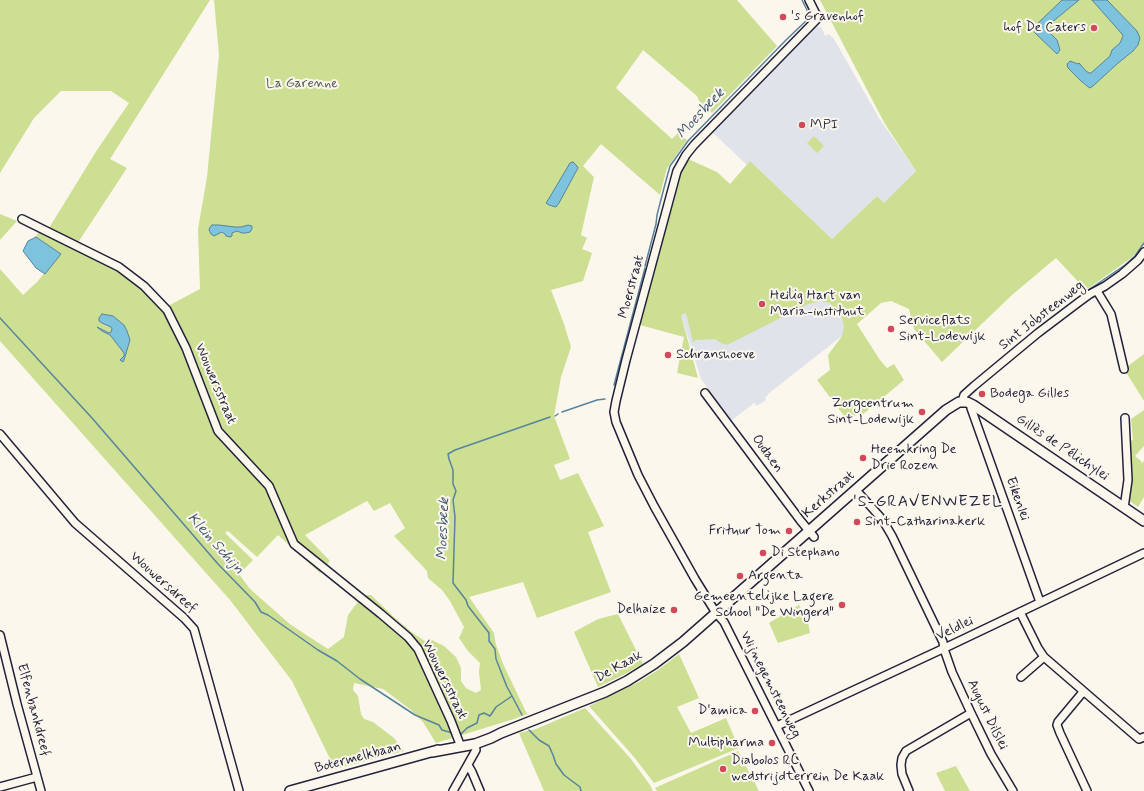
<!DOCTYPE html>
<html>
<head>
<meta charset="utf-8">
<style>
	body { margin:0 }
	canvas { display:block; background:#fbf7ec }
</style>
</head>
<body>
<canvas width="1144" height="791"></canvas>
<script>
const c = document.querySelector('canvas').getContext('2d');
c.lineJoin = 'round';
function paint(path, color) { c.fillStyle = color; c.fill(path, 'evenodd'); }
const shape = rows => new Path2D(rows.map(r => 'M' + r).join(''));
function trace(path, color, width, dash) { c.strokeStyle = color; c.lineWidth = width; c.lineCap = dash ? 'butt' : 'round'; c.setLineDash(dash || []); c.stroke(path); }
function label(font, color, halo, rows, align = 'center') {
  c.font = font + ' Mynerve,sans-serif'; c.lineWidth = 4; c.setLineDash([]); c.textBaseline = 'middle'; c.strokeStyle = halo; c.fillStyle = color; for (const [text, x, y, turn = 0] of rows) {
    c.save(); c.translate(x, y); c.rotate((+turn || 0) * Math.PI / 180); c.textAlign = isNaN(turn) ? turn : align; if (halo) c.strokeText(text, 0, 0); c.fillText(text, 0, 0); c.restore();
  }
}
const built = shape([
	[816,26,821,27,825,36,829,34,834,39,879,118,916,171,884,204,877,196,832,239,750,161,747,165,713,133],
	[709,201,857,324,768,394,768,395,765,398,766,400,757,406,754,403,731,421,701,379,680,312]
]);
const green = shape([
	[0,0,210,0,110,159,127,168,77,244,146,285,168,306,200,289,198,229,207,177,219,55,214,0,737,0,777,46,712,113,699,101,697,96,643,50,616,88,672,139,678,133,687,140,667,168,660,195,601,144,583,166,594,177,581,235,587,238,582,249,592,253,583,281,551,290,564,324,571,347,561,377,554,416,570,459,554,465,560,480,578,473,604,526,588,532,611,592,537,618,523,582,469,597,494,633,496,645,504,666,527,714,514,719,436,743,423,722,411,710,383,689,354,683,353,690,358,696,361,714,364,719,373,722,394,738,404,751,335,769,292,681,230,600,0,341,0,269,23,295,37,282,60,254,36,237,40,228,61,236,49,228,97,150,129,103,111,91,61,91,34,118,0,173],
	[367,501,374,511,390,503,405,528,394,536,427,571,428,578,442,590,450,601,464,627,459,638,468,651,480,663,479,672,481,690,476,693,466,688,461,681,461,668,456,657,444,646,432,640,425,641,414,634,395,618,371,595,363,595,348,615,344,637,328,649,291,625,250,589,239,574,253,560,225,533,228,531,257,557,278,535,320,573,330,561,305,535],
	[820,0,1144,0,1144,245,1131,258,1086,290,1056,258,1012,295,942,362,914,329,909,309,891,301,881,303,857,324,880,360,887,368,894,364,904,380,861,416,859,412,848,421,817,380,830,370,828,355,842,336,844,326,842,318,830,303,821,301,808,304,727,345,721,343,715,339,696,340,693,342,686,313,681,315,698,378,677,373,684,337,640,325,671,204,679,177,684,166,688,159,717,172,730,184,750,161,832,239,877,196,884,203,916,171,885,124],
	[814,136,824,146,817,153,807,143],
	[0,214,17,221,0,240],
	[1144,354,1144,401,1124,369],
	[1144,410,1144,446,1135,456,1142,462,1141,464,1144,461,1144,497,1138,507,1128,500,1127,442,1133,440,1131,419],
	[799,605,804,614,805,614,807,616,810,633,778,643,769,623],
	[618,614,643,664,623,675,598,687,574,632,598,619],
	[679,654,699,698,677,707,691,733,726,718,739,748,654,783,634,757,589,706,637,683,658,670],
	[585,708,631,759,650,785,653,791,544,791,519,733,536,729],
	[738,751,759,791,657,791,655,788,657,787],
	[956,766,970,791,945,791,936,773]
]);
const water = shape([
	[1062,0,1079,0,1051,23,1048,27,1048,31,1057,40,1060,50,1057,54,1035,33,1034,31,1035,26,1062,0],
	[1092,0,1107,0,1137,31,1140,38,1138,45,1133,51,1117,64,1093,86,1090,88,1087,86,1080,80,1068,68,1067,64,1070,61,1078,64,1079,63,1086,71,1089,73,1091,73,1110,56,1112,50,1120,43,1123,36,1122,34,1092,0],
	[573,162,577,166,578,168,559,203,556,207,549,205,546,203,548,200,570,163,573,162],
	[212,225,219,225,235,227,241,227,248,225,252,226,252,229,250,232,246,233,242,233,237,231,232,233,232,236,230,237,226,236,225,234,222,232,214,236,211,234,209,230,210,227,212,225],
	[36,237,61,254,45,274,36,268,23,251,28,241,36,237],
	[102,314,113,316,124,325,127,331,130,340,124,360,123,362,120,360,124,356,124,353,114,340,110,335,102,331,97,327,109,333,111,332,112,329,111,327,102,323,99,321,99,318,102,314]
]);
const stream = shape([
	[645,266,656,224,657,215,664,188,670,166,688,141,786,40,807,20,808,12,802,0],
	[1084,293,1125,265,1135,256,1144,243],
	[0,318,92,418,218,564,255,602,261,612,268,615,318,650,337,661,360,679,415,715,439,725,442,730,453,733],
	[614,385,645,268],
	[562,412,597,400,605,399],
	[555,416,558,414],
	[512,696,507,687,496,659,495,649,489,641,489,633,468,606,466,600,453,583,455,517,453,500,456,491,453,484,453,470,449,459,448,454,455,450,550,417],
	[529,730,539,740,549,746,553,755,556,764,564,775,580,787,581,791],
	[458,734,460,735,467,728,477,723,479,715,484,713,490,716,496,707,512,696,522,715]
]);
const minor = shape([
	[809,0,818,18,694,145,686,155,677,171,626,360,616,401,614,412,616,422,638,475,654,506,695,579,716,613,724,622,809,791],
	[22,219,119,267,144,286,167,310,186,348,218,431,269,486,294,544,381,614,408,637,418,649,451,721,461,747],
	[1097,291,1111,314,1124,369],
	[705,393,800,520,814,537],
	[962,402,964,395,974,386,1038,333,1079,302,1090,294,1105,286,1122,274,1138,260,1144,252],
	[973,405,971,408,1040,602],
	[0,434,75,523,184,618,194,629,239,791],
	[856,490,882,519,892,536,943,642,944,649,952,672,971,713,991,754,1013,791],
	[1124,508,1128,480,1125,418],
	[1020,612,1038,648,1044,657,1139,739,1144,737],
	[0,635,17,704,41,791],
	[1021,677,1044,657],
	[1083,692,1058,722,1057,725,1060,733,1087,791],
	[777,726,951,645,1144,553],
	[468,765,472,772,480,791],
	[0,787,37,777],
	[453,791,476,750,475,744],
	[909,791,902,774,901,765,902,758,906,751,971,713]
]);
const major = shape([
	[432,752,475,744,491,738,501,733,605,692,627,681,654,664,683,642,946,410,959,402,967,402,973,405,1144,521],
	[290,791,438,750]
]);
const markers = [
	[783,17,4,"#d1495b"],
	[1094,28,4,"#d1495b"],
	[802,125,4,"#d1495b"],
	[762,304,4,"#d1495b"],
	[891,329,4,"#d1495b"],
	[668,355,4,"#d1495b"],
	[982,394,4,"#d1495b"],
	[922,412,4,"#d1495b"],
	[863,458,4,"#d1495b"],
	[857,522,4,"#d1495b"],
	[789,531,4,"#d1495b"],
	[763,553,4,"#d1495b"],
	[740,576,4,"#d1495b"],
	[842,605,4,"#d1495b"],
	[674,610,4,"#d1495b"],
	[755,711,4,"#d1495b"],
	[772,743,4,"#d1495b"],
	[723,769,4,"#d1495b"]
];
const poiNames = [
	["'s Gravenhof",791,17],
	["hof De Caters",1086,28,"right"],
	["MPI",810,125],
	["Heilig Hart van",770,296],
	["Maria-instituut",770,312],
	["Serviceflats",899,321],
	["Sint-Lodewijk",899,337],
	["Schranshoeve",676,355],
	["Bodega Gilles",990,394],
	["Zorgcentrum",914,404,"right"],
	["Sint-Lodewijk",914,420,"right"],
	["Heemkring De",871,450],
	["Drie Rozen",871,466],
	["Sint-Catharinakerk",865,522],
	["Frituur Tom",781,531,"right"],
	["Di Stephano",771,553],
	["Argenta",748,576],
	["Gemeentelijke Lagere",834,597,"right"],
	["School \"De Wingerd\"",834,613,"right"],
	["Delhaize",666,610,"right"],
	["D'amica",747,711,"right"],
	["Multipharma",764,743,"right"],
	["Diabolos RC",731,761],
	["wedstrijdterrein De Kaak",731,777]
];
const parkNames = [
	["La Garenne",302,84]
];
const streetNames = [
	["Moerstraat",632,287,-75],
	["Sint Jobsteenweg",1042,316,-38],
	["Wouwersstraat",215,384,67],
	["Gillès de Pélichylei",1062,448,34],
	["Oudaen",767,454,54],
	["Kerkstraat",829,495,-41],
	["Eikenlei",1017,499,70],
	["Wouwersdreef",163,583,42],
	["Veldlei",955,629,-25],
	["De Kaak",619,667,-29],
	["Wouwersstraat",444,680,64],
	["Wijnegemsteenweg",770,685,63],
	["Elfenbankdreef",33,710,75],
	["August Dilslei",987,715,64],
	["Botermelkbaan",358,758,-15]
];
const waterNames = [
	["Moesbeek",701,114,-47],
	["Moesbeek",444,529,-88],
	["Klein Schijn",215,544,48]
];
const quarterNames = [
	["'S-GRAVENWEZEL",928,503]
];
paint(built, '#e0e3e9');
paint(green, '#cddf93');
paint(water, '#7dc3de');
trace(water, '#59839d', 1);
trace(stream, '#59839d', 1.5);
trace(minor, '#22223b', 10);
trace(major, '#22223b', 12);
trace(minor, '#fbf7ec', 7);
trace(major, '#fbf7ec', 9);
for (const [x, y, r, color] of markers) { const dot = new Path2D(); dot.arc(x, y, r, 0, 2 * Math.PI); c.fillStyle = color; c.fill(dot); trace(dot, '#fbf7ec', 1.5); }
label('14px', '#22223b', '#fbf7ec', poiNames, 'left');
label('14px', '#555b55', '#fbf7ec', parkNames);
label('14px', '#22223b', '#fbf7ec', streetNames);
label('italic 15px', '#425a74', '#fbf7ec', waterNames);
c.letterSpacing = '1px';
label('16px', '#22223b', '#fbf7ec', quarterNames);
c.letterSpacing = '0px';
</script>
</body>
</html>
